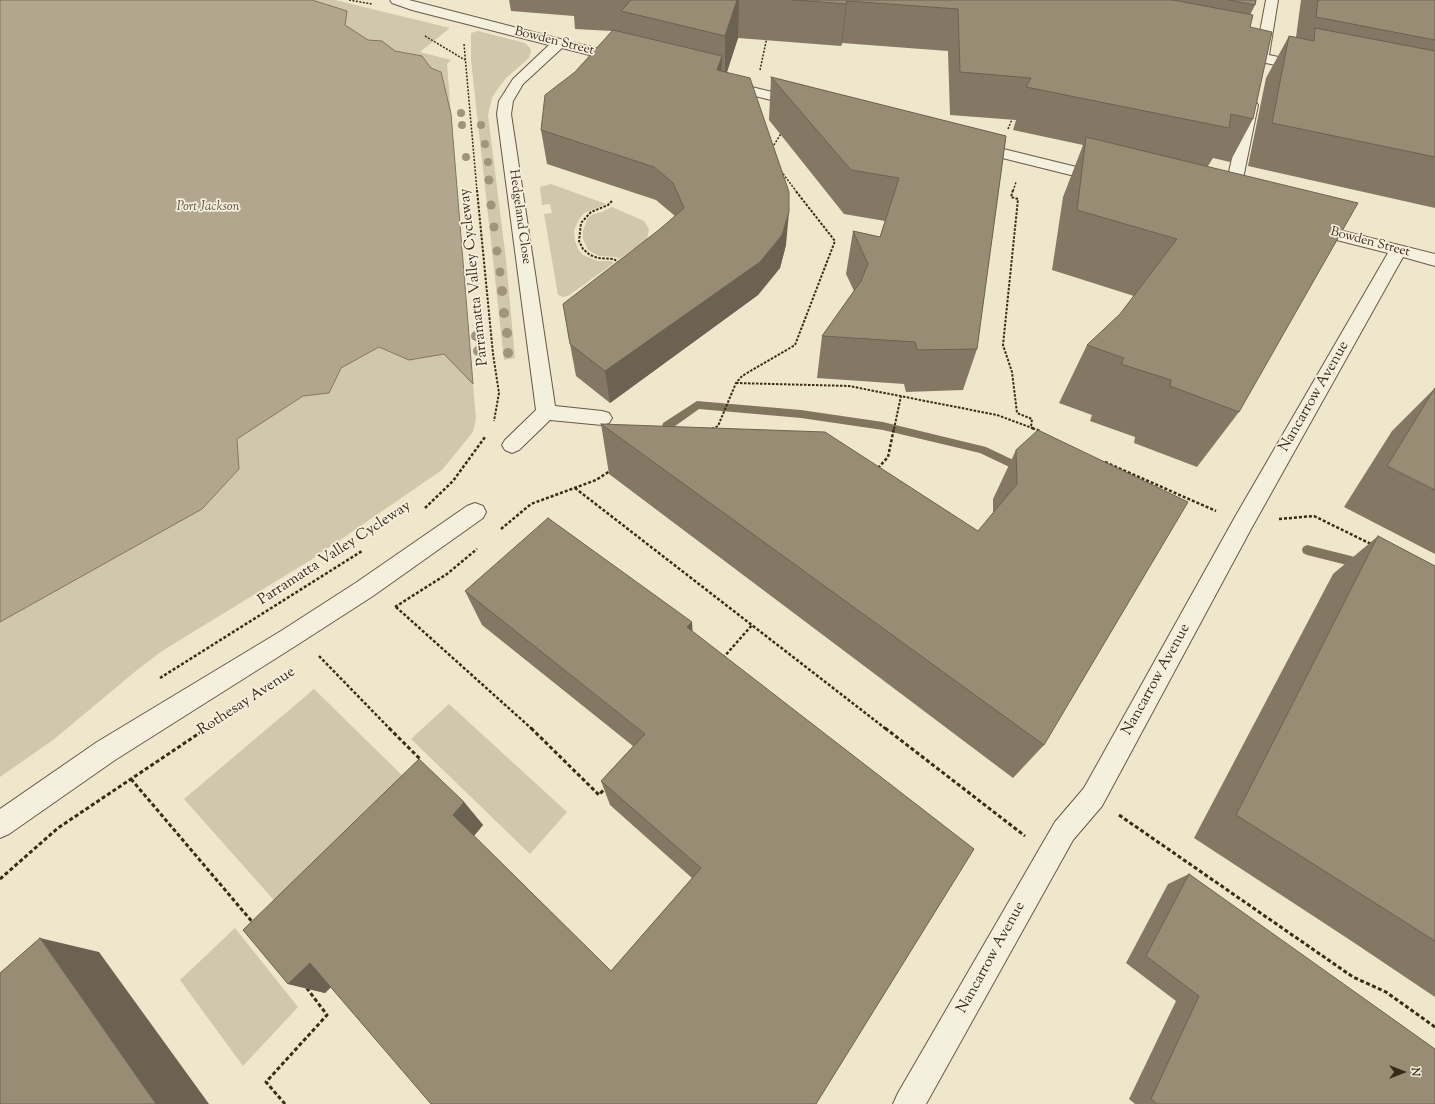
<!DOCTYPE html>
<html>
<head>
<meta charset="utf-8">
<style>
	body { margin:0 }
	#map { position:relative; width:1435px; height:1104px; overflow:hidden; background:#efe7cb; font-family:"Sorts Mill Goudy",serif }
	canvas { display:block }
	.north { position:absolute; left:1383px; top:1052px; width:40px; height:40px; -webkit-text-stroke:3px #f5efdd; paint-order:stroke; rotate:90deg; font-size:11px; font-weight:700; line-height:16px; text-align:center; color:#3b2a18 }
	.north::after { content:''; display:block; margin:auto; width:14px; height:18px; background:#3b2a18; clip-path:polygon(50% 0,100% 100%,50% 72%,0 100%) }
</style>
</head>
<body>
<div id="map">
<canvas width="1435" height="1104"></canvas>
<div class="north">N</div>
</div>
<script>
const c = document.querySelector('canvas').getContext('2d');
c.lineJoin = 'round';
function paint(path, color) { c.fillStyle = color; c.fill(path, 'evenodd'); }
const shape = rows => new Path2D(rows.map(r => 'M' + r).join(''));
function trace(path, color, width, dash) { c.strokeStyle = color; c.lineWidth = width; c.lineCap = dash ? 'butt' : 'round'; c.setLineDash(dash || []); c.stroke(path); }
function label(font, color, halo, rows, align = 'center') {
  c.font = font + ' "Sorts Mill Goudy",serif'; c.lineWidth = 3.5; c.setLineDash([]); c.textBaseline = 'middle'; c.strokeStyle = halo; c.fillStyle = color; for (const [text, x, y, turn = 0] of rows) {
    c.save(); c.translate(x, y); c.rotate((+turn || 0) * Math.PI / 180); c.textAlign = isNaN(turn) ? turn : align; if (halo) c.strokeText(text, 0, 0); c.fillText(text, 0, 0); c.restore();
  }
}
const green = shape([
	[273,0,335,0,450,28,420,52,451,60,447,64,451,114,416,102],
	[478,31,525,43,530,48,531,51,529,58,506,78,497,90,492,98,488,115,506,260,515,358,504,360,471,60,471,33],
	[551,184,606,204,584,213,578,221,574,231,575,241,578,249,583,255,598,261,612,261,614,263,568,296,563,297,558,295,544,214,552,213,550,204,542,205,540,187],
	[612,207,644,221,649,229,647,239,619,259,616,257,599,256,593,253,588,250,583,239,583,231,587,219,593,214,602,212],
	[379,347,409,360,444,353,473,384,476,419,473,432,442,470,314,558,162,651,137,670,53,740,0,777,0,622,202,509,239,469,237,439,303,396,329,393,341,368],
	[314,689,415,788,288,916,184,799],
	[449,704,567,812,530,854,411,739],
	[235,928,298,1007,243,1066,180,980]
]);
const water = shape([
	[0,0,312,0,347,11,345,25,368,40,382,41,395,51,422,56,431,68,441,72,451,114,473,384,444,354,409,360,379,347,341,368,329,393,303,396,237,439,239,469,202,509,0,622,0,0]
]);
const stream = shape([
	[697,401,801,410,883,422,986,447,1026,466,1027,469,1026,472,1022,473,980,453,883,430,801,418,699,409,671,429,663,429,662,426,663,423,697,401],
	[1307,545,1363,559,1367,561,1369,564,1367,567,1363,569,1307,555,1303,553,1302,550,1303,547,1307,545]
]);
const pathFar3 = shape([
	[349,0,372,4],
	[425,36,465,60],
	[464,44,477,191],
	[760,70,767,37],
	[1008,129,1013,117],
	[772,148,782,132],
	[781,171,796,191],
	[1013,191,1016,182]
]);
const pathFar2 = shape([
	[477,190,493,354,499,393,494,421],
	[1013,190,1011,197,1018,199,1003,345,1012,372,1017,413,1032,419,1031,427],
	[612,201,608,205,591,212,581,223,579,241,583,249,590,255,598,258,614,259,620,264],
	[736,383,849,386,997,415,1035,429],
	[712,429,718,426,736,383,742,376,795,345,835,241,795,190],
	[894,429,901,396]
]);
const pathFar1 = shape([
	[1032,428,1040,431],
	[712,429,714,428],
	[1105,462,1216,511],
	[878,468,888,457,894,428],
	[575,488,886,729],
	[425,508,453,481,485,437],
	[1279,519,1314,516,1373,545],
	[501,529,531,504,596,480,610,471],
	[395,607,447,574,477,549],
	[396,607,532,729],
	[319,656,390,729],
	[723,658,752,625],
	[160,678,362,551],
	[206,729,214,723]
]);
const path = shape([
	[389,728,421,760],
	[531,728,599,795,606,787],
	[885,728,1025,836],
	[131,779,254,924],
	[1119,815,1353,977,1386,992,1435,1027],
	[0,879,58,828,207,728],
	[285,1104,266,1082,327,1015,306,987]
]);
const minor = shape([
	[390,0,409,0,626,56,628,59,626,62,621,63,562,48,523,84,513,101,511,114,555,406,602,411,609,413,612,418,609,423,602,425,550,420,519,450,512,453,505,450,502,445,505,440,536,410,497,114,499,101,513,79,549,45,412,10,392,3,390,0],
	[1266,0,1278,0,1269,55,1311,64,1313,67,1311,70,1306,71,1266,63,1261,64,1256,63,1255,60,1233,56,1231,53,1233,50,1238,49,1256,53,1266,0],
	[727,81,805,100,807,103,805,106,800,107,722,88,720,85,722,82,727,81],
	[1251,101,1256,102,1258,105,1238,203,1236,206,1230,208,1224,206,1222,203,1244,105,1246,102,1251,101],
	[975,142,1109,175,1111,178,1109,181,1103,183,970,150,967,147,970,144,975,142],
	[1311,223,1435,254,1435,266,1403,257,1251,529,1102,806,1073,840,926,1104,893,1104,898,1093,1055,822,1084,788,1235,517,1388,253,1305,232,1303,228,1305,224,1311,223],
	[475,503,483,506,486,512,483,518,373,596,297,645,115,760,9,834,0,838,0,809,97,742,281,631,357,582,467,506,475,503]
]);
const trees = [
	[461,113,4],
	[462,125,4],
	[481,125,4],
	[485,144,4],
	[466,157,4],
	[488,162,4],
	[489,180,4.5],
	[491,205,4.5],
	[494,227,4.5],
	[497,251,4.5],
	[500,272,4.5],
	[502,291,5],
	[504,313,5],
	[507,333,5],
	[476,336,5],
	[478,351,5],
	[508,353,5]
];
const wall = shape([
	[505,0,1256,0,1255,5,1250,15,1253,119,1230,162,1213,158,1208,166,1239,412,1197,467,1134,443,1135,437,1090,421,1092,415,1059,403,1087,345,1120,314,1134,296,1052,270,1063,197,1083,145,1013,130,1016,120,950,115,948,51,842,43,841,46,738,38,727,72,786,245,780,268,758,295,610,403,576,376,570,344,660,229,675,216,656,200,547,164,541,130,575,72,612,31,575,29,574,16,511,11,509,0],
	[1301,0,1435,0,1435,208,1248,166,1266,78,1289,36,1296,37],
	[771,77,1006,136,977,349,963,390,906,392,904,384,817,378,822,336,854,291,846,274,853,231,880,237,885,221,844,214,769,120],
	[1435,388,1435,554,1344,507,1392,431],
	[601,424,978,531,993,513,993,499,1016,450,1044,745,1013,778,609,474],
	[1378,536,1435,566,1435,997,1350,940,1194,838,1333,574],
	[465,591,692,631,816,1104,331,987,325,993,288,984,464,802,483,825,474,836,611,971,692,878,610,805,601,781,633,746,482,625],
	[1189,874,1435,1104,1135,1104,1129,1099,1176,1001,1126,963,1168,884]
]);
const shadedWall = shape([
	[737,0,739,0,738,38,725,78,725,36],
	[847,1,842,43,841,46,846,4],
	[722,56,721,89,717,70],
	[789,212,786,245,780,268,758,295,610,403,605,371],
	[692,622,694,654,687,627],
	[464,802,483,825,473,837,453,815],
	[40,938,99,952,209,1104,156,1104],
	[310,963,344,974,325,993,288,984]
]);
const building = shape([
	[631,0,737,0,725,36,621,11,631,0],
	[793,0,1173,0,1253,15,1250,27,1272,32,1253,119,1231,114,1229,128,1026,87,1031,78,960,72,958,9,847,1,846,4,793,0],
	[1229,0,1256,0,1255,5,1229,0],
	[1318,0,1435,0,1435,40,1316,17,1318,0],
	[1315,28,1435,51,1435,157,1272,123,1289,36,1314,41,1315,28],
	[613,30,722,56,717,70,750,78,789,192,789,212,782,235,760,262,605,371,570,344,563,304,660,229,684,208,673,183,654,167,541,130,545,95,575,72,613,30],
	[771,77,1006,136,977,349,917,350,915,342,822,336,861,281,868,264,853,231,880,237,899,178,851,170,771,77],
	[1086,137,1358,203,1239,412,1170,386,1171,380,1121,364,1124,358,1087,345,1120,314,1177,239,1077,210,1086,137],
	[1435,388,1435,490,1387,466,1435,388],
	[601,424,825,432,978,531,1017,484,1016,450,1038,430,1188,502,1044,745,601,424],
	[548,518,692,622,687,627,974,849,816,1104,431,1104,310,963,288,984,243,930,419,759,464,802,453,815,611,971,701,868,601,781,645,734,465,591,548,518],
	[1378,536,1435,566,1435,941,1236,815,1378,536],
	[1189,874,1435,1049,1435,1104,1157,1104,1151,1099,1199,996,1146,956,1189,874],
	[40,938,156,1104,0,1104,0,973,40,938]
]);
const farStreetnames = [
	["Bowden Street",554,42,14],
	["Hedgeland Close",519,217,82],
	["Bowden Street",1370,243,15]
];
const farWaternames = [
	["Port Jackson",208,208]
];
const streetNames = [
	["Parramatta Valley Cycleway",475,277,-96],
	["Nancarrow Avenue",1315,397,-60],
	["Parramatta Valley Cycleway",335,554,-33],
	["Nancarrow Avenue",1157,680,-61],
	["Rothesay Avenue",247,702,-33],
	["Nancarrow Avenue",992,958,-61]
];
paint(green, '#d0c7ad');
paint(water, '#b2a78e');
trace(water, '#82755f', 1);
paint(stream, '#82755f');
trace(minor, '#685945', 2);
trace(pathFar3, '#3b2a18', 1.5, [2, 1.5]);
trace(pathFar2, '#3b2a18', 2, [2.5, 1.5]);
trace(pathFar1, '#3b2a18', 2.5, [3, 2]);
trace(path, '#3b2a18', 3, [4, 2.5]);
paint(minor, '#f5efdd');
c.fillStyle = '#a0947d';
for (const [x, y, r] of trees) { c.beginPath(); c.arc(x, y, r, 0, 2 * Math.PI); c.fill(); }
paint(wall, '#847865');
paint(shadedWall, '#6b6252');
paint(building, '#998c75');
trace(building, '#6b6252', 1);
label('13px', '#3b2a18', '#f5efdd', farStreetnames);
label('italic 13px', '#5f503b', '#f5efdd', farWaternames);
label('15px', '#3b2a18', '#f5efdd', streetNames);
</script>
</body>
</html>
